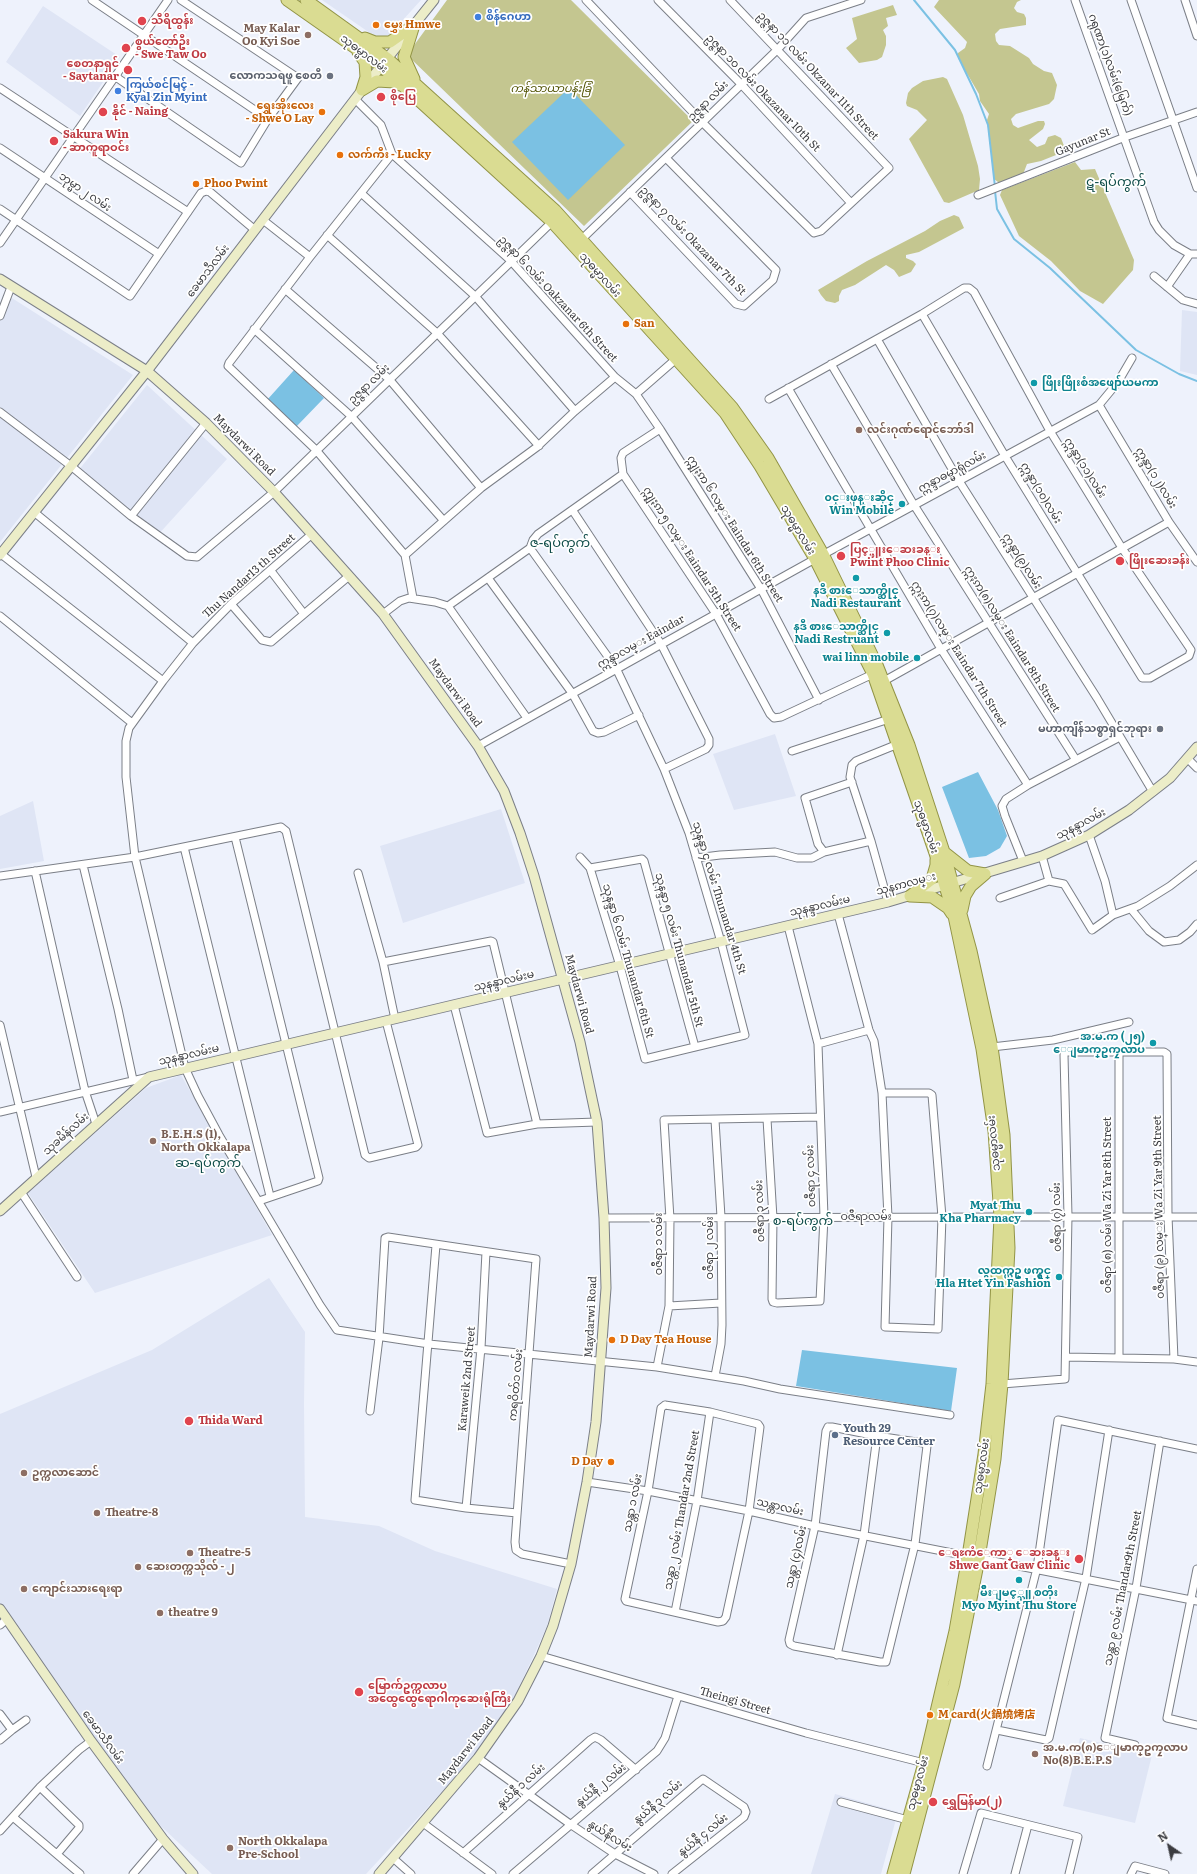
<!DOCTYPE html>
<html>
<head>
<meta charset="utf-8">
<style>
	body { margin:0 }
	#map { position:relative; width:1197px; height:1874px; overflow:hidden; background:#eef2fc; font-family:Literata,serif }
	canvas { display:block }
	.north { position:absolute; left:1149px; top:1826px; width:40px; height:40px; -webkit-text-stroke:3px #fff; paint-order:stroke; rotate:326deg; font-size:11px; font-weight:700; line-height:16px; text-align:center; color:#3b3c40 }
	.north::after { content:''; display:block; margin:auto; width:14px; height:18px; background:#3b3c40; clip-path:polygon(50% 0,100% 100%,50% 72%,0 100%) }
</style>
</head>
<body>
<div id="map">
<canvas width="1197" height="1874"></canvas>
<div class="north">N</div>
</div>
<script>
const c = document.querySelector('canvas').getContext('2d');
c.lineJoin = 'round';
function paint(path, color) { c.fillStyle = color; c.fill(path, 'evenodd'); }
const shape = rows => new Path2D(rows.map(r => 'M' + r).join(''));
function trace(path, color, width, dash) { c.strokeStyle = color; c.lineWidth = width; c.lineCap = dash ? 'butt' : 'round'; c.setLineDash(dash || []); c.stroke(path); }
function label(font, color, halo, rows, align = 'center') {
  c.font = font + ' Literata,"Noto Sans SC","Noto Sans Myanmar",serif'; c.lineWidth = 3.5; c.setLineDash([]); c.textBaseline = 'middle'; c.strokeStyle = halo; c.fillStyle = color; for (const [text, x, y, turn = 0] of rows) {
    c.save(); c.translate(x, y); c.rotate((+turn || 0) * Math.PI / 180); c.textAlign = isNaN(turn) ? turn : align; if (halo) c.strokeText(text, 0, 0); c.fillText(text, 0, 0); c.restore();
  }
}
const built = shape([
	[322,0,421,0,383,42],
	[43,6,120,57,80,116,6,62],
	[4,293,133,375,0,542,0,304],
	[1182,310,1197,312,1197,375,1180,371],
	[147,385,227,459,156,537,78,471],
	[775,734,796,796,734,810,713,754],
	[33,801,44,861,0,869,0,816],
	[501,809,525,883,403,923,380,846],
	[181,1075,272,1235,95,1293,28,1193,146,1088],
	[269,1278,305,1332,304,1404,305,1517,379,1526,435,1551,557,1589,547,1626,534,1655,514,1697,478,1753,366,1874,212,1874,119,1787,0,1617,0,1414,152,1350],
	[1080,1738,1152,1755,1135,1823,1063,1806],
	[835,1794,898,1812,881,1874,811,1874]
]);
const green = shape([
	[447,0,571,0,693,121,584,226,407,55],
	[939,0,1021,0,1017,2,1014,8,1017,12,1024,14,1026,18,1026,25,1000,29,995,34,996,41,999,45,1010,46,1029,58,1033,64,1044,71,1052,73,1057,85,1054,99,1049,104,1016,114,1011,119,1013,125,1018,128,1038,121,1044,121,1045,124,1043,129,1029,140,1037,147,1045,144,1048,137,1055,135,1061,138,1066,151,1041,161,1027,164,1022,177,1005,182,998,182,994,179,987,120,989,114,980,101,979,94,958,58,958,53,965,48,967,42,934,7],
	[893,5,897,15,886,18,888,26,883,30,886,36,886,45,882,57,877,60,859,63,846,48,857,39,852,18],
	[943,77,947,79,963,115,978,166,980,179,979,190,949,203,944,202,909,139,927,120,917,110,907,106,906,103,908,93,912,88,923,81],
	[1075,162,1081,170,1095,169,1134,260,1133,270,1103,304,1080,291,1051,261,1019,236,1000,195,1002,190],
	[954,215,959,217,964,228,919,252,906,255,906,258,913,261,916,264,911,272,899,277,894,270,886,265,855,285,842,290,839,296,839,301,835,303,826,301,821,295,818,290,867,261,925,231,940,221]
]);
const water = shape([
	[569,88,625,145,568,200,512,142],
	[294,370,324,398,296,427,267,400],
	[978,772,998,810,1007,836,1000,848,986,856,969,858,942,787],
	[802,1350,957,1368,951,1411,796,1386]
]);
const stream = shape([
	[914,0,955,50,976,94,988,125,995,187],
	[995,191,997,209,1014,239,1050,268,1136,350,1179,374,1197,381]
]);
const street = shape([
	[92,0,268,119],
	[586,0,703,123,814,233,821,231,889,168,730,0],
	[658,0,741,84,851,203],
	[1075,0,1154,222,1159,230,1174,245,1190,254,1197,254],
	[1131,0,1197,188],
	[1185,0,1197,36],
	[116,77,241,163,268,119,298,78,181,0],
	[0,88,188,212],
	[355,99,381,125,392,154],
	[0,148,159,254],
	[392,154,511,261,615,377,636,394,660,429,761,589,819,700],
	[392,154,310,257,229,363,228,366,316,450,405,555],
	[630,192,736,304,744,306,773,280,776,270,666,158],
	[361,193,475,296,575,411],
	[978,195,1125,137,1197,112],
	[0,209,130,296,201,193,206,191,210,192,255,230],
	[263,220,310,257],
	[327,235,437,333,539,446],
	[582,239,778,49,806,18,861,0],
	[0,243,168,0],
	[1154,276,1183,300,1197,304],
	[1167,287,1190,254],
	[285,289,389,379,481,488],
	[0,316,11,287],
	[254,329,351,416,444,521],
	[877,339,959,481,1097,698,1153,792],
	[831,364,914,505,1076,760],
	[788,388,941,649,1028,785],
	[636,394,676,359],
	[769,399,922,314,964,288,969,288,974,292,1050,431,1122,548,1191,650,1189,656,1150,678,1142,678,1005,456,922,314],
	[1099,405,1169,522,1197,562],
	[0,412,71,466,131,516,187,556,197,557,274,492,554,220],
	[660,429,623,453,621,458,623,474,716,614,770,714,774,718,781,717,873,674],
	[573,511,661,644,709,739,709,745,706,749,664,769],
	[34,512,193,643],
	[131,516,206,423],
	[312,534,231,604,193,643,163,681,129,728,126,741,126,777,135,857,185,1068,198,1096,219,1135,320,1305,337,1330,429,1344,657,1367,744,1381,780,1389,950,1415],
	[530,548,616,668,664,769,689,833,721,942,745,1035,645,1059,620,966,590,868],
	[1,554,163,681],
	[405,555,481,488,537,447,575,411,615,377],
	[405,555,413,598],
	[271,571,304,614],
	[488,578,572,693,593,731,598,733,604,732,639,715],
	[231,604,262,640,271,642,349,576],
	[448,606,530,548,533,540,538,534,623,474],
	[448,606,527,718],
	[383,614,400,601,409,598,435,602,448,606],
	[0,616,132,723],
	[884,681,1169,522],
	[478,746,815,559,1099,405,1118,382,1132,358],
	[792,751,889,719],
	[1188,759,1197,768],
	[1089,835,1105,881,1113,915],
	[235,837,319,1178,318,1181,259,1201],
	[184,847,270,1196],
	[824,852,818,844,805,798,852,782],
	[1042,856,1049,881],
	[580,857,590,868,642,859,644,861,695,1047],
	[696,858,720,855,775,852,797,858,812,858,824,852,871,841],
	[1023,861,1005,816,1002,806,1006,799,1028,785,1120,737],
	[83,865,118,1009,133,1080],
	[35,871,85,1091,96,1124],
	[358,873,383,962,395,1019],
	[0,876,135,857,281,827,286,831,365,1155,369,1158,416,1147,418,1145,386,1021],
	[1000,898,1049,881,1064,884,1092,930,1113,915,1138,906,1170,886,1197,865],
	[888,902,871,841,850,777,852,765,856,761,898,744],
	[1131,909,1149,931,1164,942,1179,940,1190,932,1197,924],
	[838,914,869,1030,874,1041,882,1093,888,1217,885,1327,938,1329,942,1217,932,1095,929,1093,882,1093],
	[383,962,491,941,493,942,537,1124],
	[454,1005,487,1133,537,1124,597,1122],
	[0,1025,36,1177],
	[818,1044,869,1030],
	[992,1047,1053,1040,1129,1022],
	[0,1112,149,1077],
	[767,1119,773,1218,772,1299,773,1302,777,1303,820,1301,824,1217,818,1044,788,926],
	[21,1192,77,1277],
	[1009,1217,1197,1217],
	[604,1218,1000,1217],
	[436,1245,415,1500,466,1508,517,1513],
	[669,1306,721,1303],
	[1067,1357,1174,1359,1197,1362],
	[1119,1358,1119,1053],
	[657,1367,669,1306,670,1219,664,1120,820,1117],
	[715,1376,721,1344,722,1325,721,1217,715,1120],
	[1002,1384,1065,1379,1068,1216,1064,1055,1065,1052,1164,1052,1167,1054,1168,1216,1174,1359],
	[665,1405,710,1412,758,1424,760,1427,749,1511,726,1617,723,1621,718,1622,626,1601,625,1599,648,1491,661,1408,665,1405],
	[370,1411,379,1338,385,1238,388,1237,536,1259,515,1542,516,1550,522,1554,571,1564],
	[828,1427,832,1427,877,1436,923,1443,927,1446,915,1544,886,1662,880,1662,794,1646,790,1644,789,1640,815,1526,826,1431,828,1427],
	[587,1482,648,1491,749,1511,815,1526,1197,1601],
	[466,1508,481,1348,486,1252],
	[1197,1569,1167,1718,1197,1725],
	[675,1612,697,1501,710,1412],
	[0,1625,7,1619],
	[837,1655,864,1535,877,1436],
	[541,1656,806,1733,928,1764],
	[0,1714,12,1730,26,1720],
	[997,1730,1046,1740,1049,1738,1086,1578,1109,1430],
	[0,1740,12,1730],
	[1135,1745,1105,1738,1136,1588,1160,1441],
	[478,1758,570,1824,615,1854,654,1874],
	[987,1766,1037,1568,1058,1420,1197,1449],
	[40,1787,79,1825,79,1828,57,1854],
	[841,1802,908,1820],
	[13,1817,80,1874],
	[423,1823,492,1874],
	[0,1831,40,1787,79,1750,91,1741],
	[463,1853,590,1740,595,1737,601,1740,636,1770],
	[393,1858,411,1874],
	[133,1874,163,1839],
	[513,1874,657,1751,665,1738,678,1696],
	[592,1874,699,1782,703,1779,744,1807,746,1812,744,1817,672,1874],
	[963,1874,981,1813,1078,1837,1069,1874],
	[1015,1874,1028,1825],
	[1131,1874,1135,1866,1165,1874]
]);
const secondary = shape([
	[0,279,147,371,206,423,274,492,383,614,478,746,504,791,520,833,534,876,580,1042,597,1122,604,1218,606,1288,596,1422,587,1482,571,1564,553,1626,541,1656,518,1701,478,1758,379,1874],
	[0,555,147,371,362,90,434,0],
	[0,1211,149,1077,888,902,1042,856,1089,835,1129,810,1170,778,1197,747],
	[0,1609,91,1741,163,1839,193,1874]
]);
const primary = shape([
	[287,0,381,66,552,222,725,413,760,466,815,559,873,674,935,853,954,916,982,1049,994,1131,1000,1217,992,1384,984,1454,968,1556,955,1631,924,1763,893,1874],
	[306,0,388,59,555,210,732,407,768,458,823,554,877,665,909,745,944,852,971,951,992,1047,1004,1135,1009,1248,1002,1384,995,1459,978,1564,954,1684,904,1874],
	[365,38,375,42,390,42,414,25],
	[358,52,365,62,366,77,362,90],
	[414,79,404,57,414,25],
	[362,90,377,81,395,82,400,85],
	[944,852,968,871,985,874],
	[910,896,932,879,936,865,936,860],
	[910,896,932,897,948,908,952,914],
	[962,910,965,896,971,886,985,874]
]);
const markers = [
	[478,17,4,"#3f7fe0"],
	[142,21,5,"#e0444e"],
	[376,25,4,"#e8710a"],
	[308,35,4,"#8d6e63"],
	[126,48,5,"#e0444e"],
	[128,70,5,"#e0444e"],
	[330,76,4,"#6b7280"],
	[118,91,4,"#3f7fe0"],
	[381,97,5,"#e0444e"],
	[103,112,5,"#e0444e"],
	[322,112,4,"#e8710a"],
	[54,141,5,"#e0444e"],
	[340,155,4,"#e8710a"],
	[196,184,4,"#e8710a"],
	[626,324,4,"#e8710a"],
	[1034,383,4,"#0f9aa8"],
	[859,430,4,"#8d6e63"],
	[902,504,4,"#0f9aa8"],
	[841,556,5,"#e0444e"],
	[1120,561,5,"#e0444e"],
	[856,578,4,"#0f9aa8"],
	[887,633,4,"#0f9aa8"],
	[917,658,4,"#0f9aa8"],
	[1160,729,4,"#6b7280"],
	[1153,1043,4,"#0f9aa8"],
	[153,1141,4,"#8d6e63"],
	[1029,1212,4,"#0f9aa8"],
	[1059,1277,4,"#0f9aa8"],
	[612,1340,4,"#e8710a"],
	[189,1421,5,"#e0444e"],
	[835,1435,4,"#5c6f8a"],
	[611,1462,4,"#e8710a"],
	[24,1473,4,"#8d6e63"],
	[97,1513,4,"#8d6e63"],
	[190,1553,4,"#8d6e63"],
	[1079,1559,5,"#e0444e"],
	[138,1567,4,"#8d6e63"],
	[1019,1580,4,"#0f9aa8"],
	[24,1589,4,"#8d6e63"],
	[160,1613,4,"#8d6e63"],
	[359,1692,5,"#e0444e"],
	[930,1715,4,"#e8710a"],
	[1035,1754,4,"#8d6e63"],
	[933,1802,5,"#e0444e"],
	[230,1848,4,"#8d6e63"]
];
const shopNames = [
	["စိန်ဂေဟာ",486,17],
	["ကြယ်စင်မြင့် -",126,85],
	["Kyal Zin Myint",126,98]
];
const healthNames = [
	["သီရိထွန်း",151,21],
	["စွယ်တော်ဦး",135,42],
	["- Swe Taw Oo",135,55],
	["စေတနာရှင်",119,64,"right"],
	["- Saytanar",119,77,"right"],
	["စိုပြေ",390,97],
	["နိုင် - Naing",112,112],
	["Sakura Win",63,135],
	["- ဆာကူရာဝင်း",63,148],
	["ပြင့္ဖူးေဆးခန္း",850,550],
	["Pwint Phoo Clinic",850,563],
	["ဖြိုးဆေးခန်း",1129,561],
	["Thida Ward",198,1421],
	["ေရႊကံေကာ္ ေဆးခန္း",1070,1553,"right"],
	["Shwe Gant Gaw Clinic",1070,1566,"right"],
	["မြောက်ဥက္ကလာပ",368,1686],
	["အထွေထွေရောဂါကုဆေးရုံကြီး",368,1699],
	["ရွှေမြန်မာ(၂)",942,1802]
];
const foodNames = [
	["မွှေး Hmwe",384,25],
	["ရွှေးအိုးလေး",314,106,"right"],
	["- Shwe O Lay",314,119,"right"],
	["လက်ကီး - Lucky",348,155],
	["Phoo Pwint",204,184],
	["San",634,324],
	["D Day Tea House",620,1340],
	["D Day",603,1462,"right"],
	["M card(火鍋燒烤店",938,1715]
];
const educationNames = [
	["May Kalar",300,29,"right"],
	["Oo Kyi Soe",300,42,"right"],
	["လင်းဂုဏ်ရောင်ဘော်ဒါ",867,430],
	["B.E.H.S (1),",161,1135],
	["North Okkalapa",161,1148],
	["ဥက္ကလာဆောင်",32,1473],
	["Theatre-8",105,1513],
	["Theatre-5",198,1553],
	["ဆေးတက္ကသိုလ် - ၂",146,1567],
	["ကျောင်းသားရေးရာ",32,1589],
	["theatre 9",168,1613],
	["အ.မ.က(၈)ေျမာက္ဥကၠလာပ",1043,1748],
	["No(8)B.E.P.S",1043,1761],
	["North Okkalapa",238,1842],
	["Pre-School",238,1855]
];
const streetNames = [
	["သုဓမ္မာလမ်း",364,54,37],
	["ဂရုဏာ(၁)လမ်း(မြေက်)",1110,65,70],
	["ဥဇ္ဇနာ ၁၁ လမ်း Okzanar 11th Street",818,76,47],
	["ဥဇ္ဇနာ ၁၀ လမ်း Okazanar 10th St",763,93,46],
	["ဥဇ္ဇနာ လမ်း",708,101,-45],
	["Gayunar St",1083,142,-22],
	["ဘုမ္မာ ၂ လမ်း",85,192,34],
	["ဥဇ္ဇနာ ၇ လမ်း Okazanar 7th St",693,241,46],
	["ခေမာသီလမ်း",208,271,-53],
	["သုဓမ္မာလမ်း",600,275,48],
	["ဥဇ္ဇနာ ၆ လမ်း Oakzanar 6th Street",558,299,47],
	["ဥဇ္ဇနာ လမ်း",369,384,-44],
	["Maydarwi Road",244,445,45],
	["ဣန္ဒာ(၁၁)လမ်း",1085,468,58],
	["ဣန္ဒာဓမ္မာရုံလမ်း",952,472,-28],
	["ဣန္ဒာ(၁၂)လမ်း",1156,478,59],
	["ဣန္ဒာ(၁၀)လမ်း",1041,493,59],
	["ဣျႏၵာ ၆ လမ္း Eaindar 6th Street",735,529,58],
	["သုဓမ္မာလမ်း",798,530,59],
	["ဣျႏၵာ ၅ လမ္း Eaindar 5th Street",692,559,57],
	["ဣန္ဒာ(၉)လမ်း",1022,561,58],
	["Thu Nandar13 th Street",249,576,-42],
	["ဣႏၵာ(၈)လမ္း Eaindar 8th Street",1012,639,58],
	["ဣန္ဒာလမ္း Eaindar",641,642,-29],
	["ဣႏၵာ(၇)လမ္း Eaindar 7th Street",959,654,58],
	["Maydarwi Road",455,693,54],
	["သုနန္ဒာလမ်း",1081,824,-28],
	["သုဓမ္မာလမ်း",926,827,71],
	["သုနၵာလမ္း",906,884,-15],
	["သုနန္ဒာ ၄ လမ်း Thunandar 4th St",719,898,73],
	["သုနန္ဒာလမ်းမ",820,906,-13],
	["သုနန္ဒာ ၅ လမ်း Thunandar 5th St",679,950,75],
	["သုနန္ဒာ ၆ လမ်း Thunandar 6th St",628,961,74],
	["သုနန္ဒာလမ်းမ",504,981,-13],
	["Maydarwi Road",579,994,75],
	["သုနန္ဒာလမ်းမ",189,1055,-13],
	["သုခမိန်လမ်း",66,1134,-42],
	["သုဓမ္မာလမ်း",994,1143,-96],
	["ဝဇီရာ ၄ လမ်း",811,1176,-92],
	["၀ဇီရာ (၈) လမ်း Wa Zi Yar 8th Street",1108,1205,-90],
	["၀ဇီရာ (၉) လမ္း Wa Zi Yar 9th Street",1159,1207,-91],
	["ဝဇီရာ ၃ လမ်း",760,1211,-92],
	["ဝဇီရာလမ်း",866,1217],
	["၀ဇီရာ (၇) လမ်း",1057,1217,-91],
	["ဝဇီရာ ၁ လမ်း",659,1244,-90],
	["ဝဇီရာ ၂ လမ်း",710,1248,-90],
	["Maydarwi Road",591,1317,-87],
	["Karaweik 2nd Street",467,1379,-85],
	["ကရဝိတ်၁ လမ်း",516,1385,-85],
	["သုဓမ္မာလမ်း",982,1466,-82],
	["သန္တာ ၁ လမ်း",633,1503,-79],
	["သန္တာလမ်း",780,1507,13],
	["သန္တာ ၂ လမ်း Thandar 2nd Street",682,1510,-80],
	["သန္တာ (၄)လမ်း",796,1557,-77],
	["သန္တာ ၉ လမ်း Thandar9th Street",1123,1588,-79],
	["Theingi Street",735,1701,16],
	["ခေမာသီလမ်း",103,1737,54],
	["Maydarwi Road",466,1751,-52],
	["သုဓမ္မာလမ်း",918,1783,-75],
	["နွယ်နီ ၂ လမ်း",601,1785,-39],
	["နွယ်နီ ၁ လမ်း",521,1786,-42],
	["နွယ်နီ ၃ လမ်း",658,1802,-41],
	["နွယ်နီ ၄ လမ်း",703,1835,-39],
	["နွယ်နီလမ်း",610,1836,32]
];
const worshipNames = [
	["လောကသရဖူ စေတီ",322,76],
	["မဟာကျိန်သစ္စာရှင်ဘုရား",1152,729]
];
const parkNames = [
	["ကန်သာယာပန်းခြံ",551,89]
];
const cultureNames = [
	["ဖြိုးဖြိုးစံအဖျော်ယမကာ",1042,383,"left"],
	["၀င္းဖုန္းဆိုင္",894,498],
	["Win Mobile",894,511],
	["နဒီ စားေသာက္ဆိုင္",856,591,"center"],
	["Nadi Restaurant",856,604,"center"],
	["နဒီ စားေသာက္ဆိုင္",879,627],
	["Nadi Restruant",879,640],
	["wai linn mobile",909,658],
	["အ.မ.က (၂၅)",1145,1037],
	["ေျမာက္ဥကၠလာပ",1145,1050],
	["Myat Thu",1021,1206],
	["Kha Pharmacy",1021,1219],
	["လွထက္ယဥ္ ဖက္ရွင္",1051,1271],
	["Hla Htet Yin Fashion",1051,1284],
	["မ်ိဳးျမင့္သူ စတိုး",1019,1593,"center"],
	["Myo Myint Thu Store",1019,1606,"center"]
];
const serviceNames = [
	["Youth 29",843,1429],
	["Resource Center",843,1442]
];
const quarterNames = [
	["ဋ-ရပ်ကွက်",1116,182],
	["ဇ-ရပ်ကွက်",560,543],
	["ဆ-ရပ်ကွက်",208,1163],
	["စ-ရပ်ကွက်",803,1221]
];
paint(built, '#dfe5f5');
paint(green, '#c4c690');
paint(water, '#7bc1e3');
trace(stream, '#7bc1e3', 2);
trace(street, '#7b7f87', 9);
trace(secondary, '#7b7f87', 11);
trace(primary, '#929446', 13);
trace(street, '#fff', 7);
trace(secondary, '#ecedc8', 9);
trace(primary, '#dadc92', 11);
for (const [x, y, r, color] of markers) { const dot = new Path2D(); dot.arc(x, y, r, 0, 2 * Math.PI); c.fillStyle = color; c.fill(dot); trace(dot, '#fff', 1.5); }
label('bold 11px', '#366cbe', '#fff', shopNames, 'left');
label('bold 11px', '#be3a42', '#fff', healthNames, 'left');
label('bold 11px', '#c56008', '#fff', foodNames, 'left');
label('bold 11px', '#785e54', '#fff', educationNames, 'left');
label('11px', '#3b3c40', '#fff', streetNames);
label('bold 11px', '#5b616d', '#fff', worshipNames, 'right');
label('italic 11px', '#505100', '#fff', parkNames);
label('bold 11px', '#0d838f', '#fff', cultureNames, 'right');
label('bold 11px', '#4e5e75', '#fff', serviceNames, 'left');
label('13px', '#0d4b47', '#fff', quarterNames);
</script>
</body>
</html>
